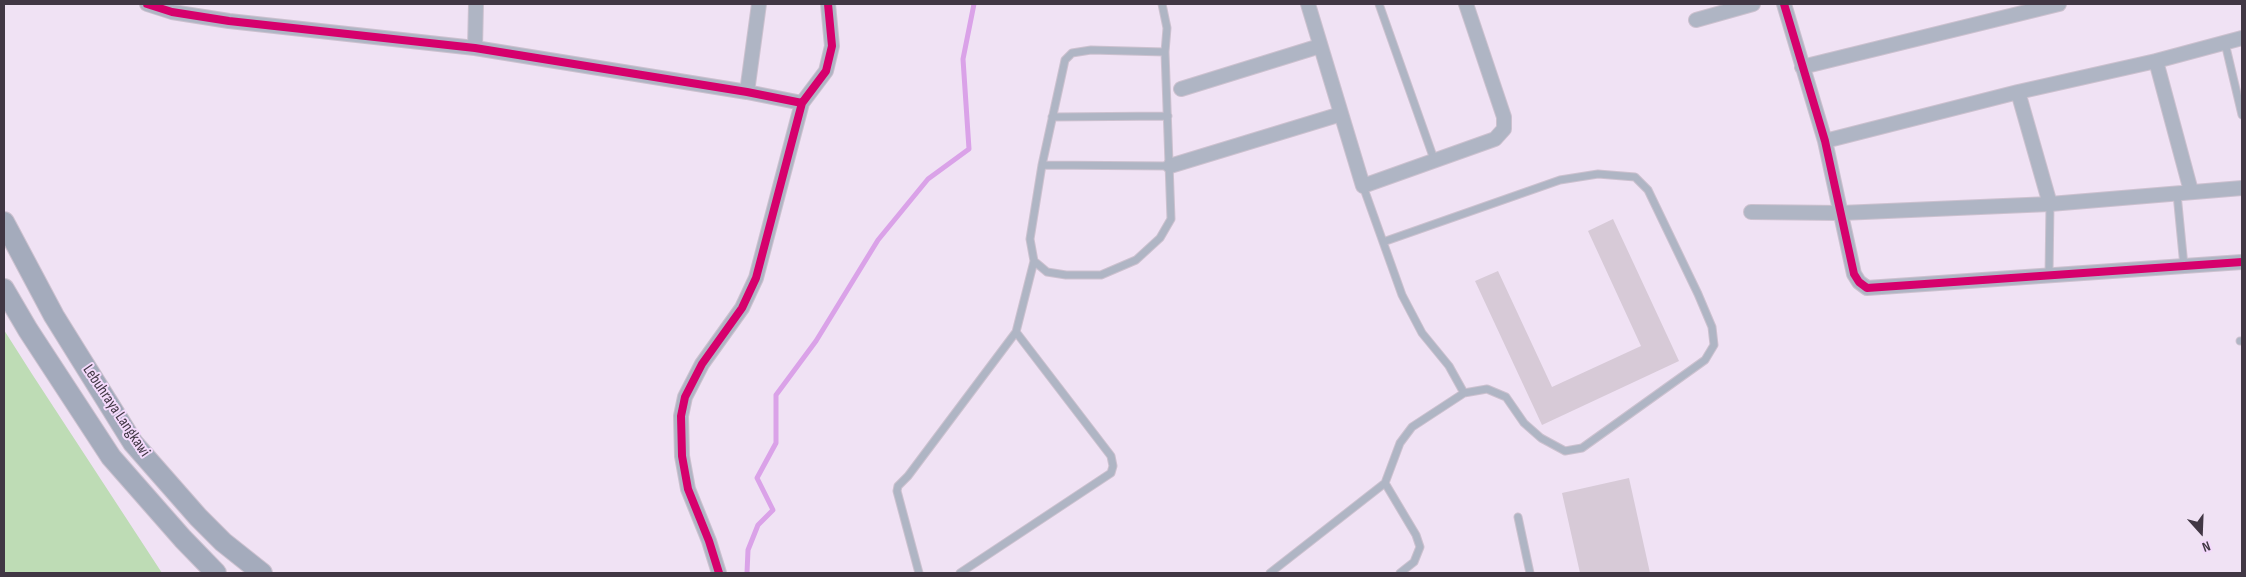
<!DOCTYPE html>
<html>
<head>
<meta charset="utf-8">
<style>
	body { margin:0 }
	#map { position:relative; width:2246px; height:577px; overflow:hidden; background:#f0e2f4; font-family:"Sofia Sans Condensed",sans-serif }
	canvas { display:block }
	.frame { position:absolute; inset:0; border:5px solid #413744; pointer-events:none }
	.north { position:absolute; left:2176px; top:507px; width:50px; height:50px; -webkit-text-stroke:4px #f4dafc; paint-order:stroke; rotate:160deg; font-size:14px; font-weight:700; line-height:20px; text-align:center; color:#413744 }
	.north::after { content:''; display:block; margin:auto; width:18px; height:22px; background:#413744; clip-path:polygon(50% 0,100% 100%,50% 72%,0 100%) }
</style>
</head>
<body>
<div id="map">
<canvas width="2246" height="577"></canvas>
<div class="frame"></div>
<div class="north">N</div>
</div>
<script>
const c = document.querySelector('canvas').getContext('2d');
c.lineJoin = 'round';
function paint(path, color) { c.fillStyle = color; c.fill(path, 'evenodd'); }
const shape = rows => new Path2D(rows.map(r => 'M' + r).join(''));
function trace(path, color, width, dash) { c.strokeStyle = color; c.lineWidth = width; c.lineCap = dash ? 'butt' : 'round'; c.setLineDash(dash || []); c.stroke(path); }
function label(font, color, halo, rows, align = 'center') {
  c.font = font + ' "Sofia Sans Condensed",sans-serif'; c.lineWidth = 4; c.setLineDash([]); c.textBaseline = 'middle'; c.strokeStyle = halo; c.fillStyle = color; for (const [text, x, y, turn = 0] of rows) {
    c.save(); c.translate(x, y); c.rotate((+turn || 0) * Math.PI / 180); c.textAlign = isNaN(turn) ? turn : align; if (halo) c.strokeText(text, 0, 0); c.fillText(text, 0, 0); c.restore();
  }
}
const green = shape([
	[4,330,32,374,162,573,4,573]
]);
const stream = shape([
	[747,573,748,550,758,525,773,510,757,478,776,443,776,395,816,341,878,240,928,179,969,149,963,59,974,4]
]);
const building = shape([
	[1613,219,1679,361,1542,425,1475,281,1498,271,1552,387,1641,346,1588,231],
	[1629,478,1650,573,1580,573,1562,493]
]);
const service = shape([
	[1379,4,1435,162],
	[2225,43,2242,115],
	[1052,117,1168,116],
	[1042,165,1170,166],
	[1363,186,1402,295,1422,333,1449,366,1464,393],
	[2177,194,2184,266],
	[1034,261,1047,272,1066,275,1101,275,1136,260,1160,238,1171,219,1165,52,1167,28,1162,4],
	[2049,275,2050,204],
	[2240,341,2242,341],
	[1385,483,1416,535,1420,547,1414,562,1400,573],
	[1518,517,1530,573],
	[919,573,897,491,898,486,908,476,1016,332,1034,261,1030,239,1042,165,1065,60,1072,53,1091,50,1165,52],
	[960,573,1111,473,1113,466,1111,456,1016,332],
	[1270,573,1385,483,1400,443,1412,427,1464,393,1487,389,1506,397,1524,423,1541,438,1565,451,1582,448,1705,360,1714,345,1712,327,1698,294,1648,190,1635,177,1598,174,1560,180,1383,242]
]);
const minor = shape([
	[147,4,172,12,229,21,475,48,747,92,802,103],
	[1308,4,1363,186,1495,139,1504,129,1504,117,1466,4],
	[1784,4,1825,141,1854,274,1859,282,1867,288,2242,262],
	[1696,20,1753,4],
	[475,48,476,4],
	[2156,61,2191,191],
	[1802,67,2059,4],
	[1181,89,1320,46],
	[747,92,759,4],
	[2018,92,2050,204],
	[1825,141,2018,92,2156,61,2242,38],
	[1170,166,1341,114],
	[1751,212,1841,213,2050,204,2242,188],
	[719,573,709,541,688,489,682,456,681,416,685,397,702,364,742,308,756,278,802,103,826,71,832,46,828,4]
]);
const secondary = shape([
	[4,222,54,316,133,443,198,517,223,542,262,573],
	[4,289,28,330,111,457,183,539,216,573]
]);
const cycleway = shape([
	[147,4,172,12,229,21,475,48,747,92,802,103],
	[1784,4,1825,141,1854,274,1859,282,1867,288,2242,262],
	[719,573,709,541,688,489,682,456,681,416,685,397,702,364,742,308,756,278,802,103,826,71,832,46,828,4]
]);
const streetNames = [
	["Lebuhraya Langkawi",116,411,56]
];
paint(green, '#bedcb5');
trace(stream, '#daa2e8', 5);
paint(building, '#d7cad7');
trace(service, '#ccc1cf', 9);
trace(minor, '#ccc1cf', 16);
trace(secondary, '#ccc1cf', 22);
trace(service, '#afb5c4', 7);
trace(minor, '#afb5c4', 14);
trace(secondary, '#a4abbc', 20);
trace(cycleway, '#d6006c', 8);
label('16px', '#413744', '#f4dafc', streetNames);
</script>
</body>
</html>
